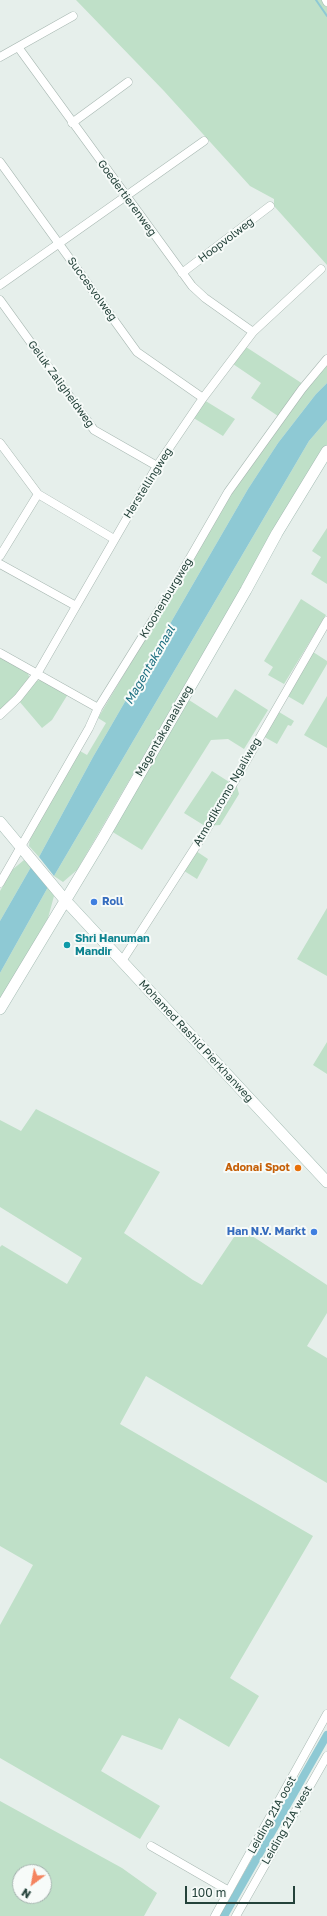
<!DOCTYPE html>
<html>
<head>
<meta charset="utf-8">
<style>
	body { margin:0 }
	#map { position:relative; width:327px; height:1916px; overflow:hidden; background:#e6efeb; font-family:"Golos Text",sans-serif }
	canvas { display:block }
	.north { position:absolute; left:12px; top:1864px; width:40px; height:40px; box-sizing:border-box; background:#f7fbf9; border:1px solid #a3b1ad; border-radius:50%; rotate:212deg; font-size:11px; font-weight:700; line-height:16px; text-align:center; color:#24423a }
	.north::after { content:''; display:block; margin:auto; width:14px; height:18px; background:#f4845f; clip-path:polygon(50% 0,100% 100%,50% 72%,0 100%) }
	.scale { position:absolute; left:185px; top:1886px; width:110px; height:18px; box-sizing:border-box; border:2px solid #24423a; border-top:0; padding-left:5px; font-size:12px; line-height:14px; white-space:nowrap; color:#24423a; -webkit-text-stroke:3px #f7fbf9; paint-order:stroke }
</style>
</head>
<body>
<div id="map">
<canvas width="327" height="1916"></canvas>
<div class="north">N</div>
<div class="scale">100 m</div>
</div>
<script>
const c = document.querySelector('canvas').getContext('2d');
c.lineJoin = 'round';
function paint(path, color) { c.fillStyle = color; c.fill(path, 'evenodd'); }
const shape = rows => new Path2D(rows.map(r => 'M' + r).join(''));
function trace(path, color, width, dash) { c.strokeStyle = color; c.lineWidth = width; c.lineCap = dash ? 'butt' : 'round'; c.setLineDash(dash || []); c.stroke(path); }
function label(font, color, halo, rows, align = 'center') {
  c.font = font + ' "Golos Text",sans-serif'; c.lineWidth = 4; c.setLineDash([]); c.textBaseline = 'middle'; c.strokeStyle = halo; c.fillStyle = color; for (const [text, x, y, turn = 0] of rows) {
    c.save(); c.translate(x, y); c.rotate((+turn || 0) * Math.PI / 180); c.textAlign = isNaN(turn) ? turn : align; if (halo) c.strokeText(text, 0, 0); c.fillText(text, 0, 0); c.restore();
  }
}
const green = shape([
	[76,0,323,0,327,6,327,265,274,206,274,199,250,186,164,91],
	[246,347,303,384,278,416,251,398,261,383,233,364],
	[327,364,327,383,316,394,278,443,248,489,93,757,39,857,29,846,30,838,80,751,87,755,106,723,98,718,242,476,308,386],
	[204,400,235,419,223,436,192,417],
	[327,420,327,445,320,453,77,870,63,882,54,876,309,441],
	[327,528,327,584,311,574,321,557,312,551],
	[301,599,326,615,284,684,268,675,273,667,264,661],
	[310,650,327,661,327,664,303,705,284,694],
	[0,655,27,671,30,679,25,687,0,711],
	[40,680,68,694,52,720,42,728,19,701,36,681],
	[235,689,268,710,244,749,228,739,211,740,142,850,111,831,189,700,217,718],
	[327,696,327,748,304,735],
	[274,709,294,721,291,726,288,725,277,744,259,734],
	[212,771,237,787,239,794,220,825,205,826,184,813],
	[193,849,208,859,197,879,181,869],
	[24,860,31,867,0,921,0,891,12,870],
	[48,887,54,896,48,918,0,1002,0,973],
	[327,908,327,976,297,959],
	[327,1042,327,1074,313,1065],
	[36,1109,160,1172,124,1233,193,1280,202,1285,240,1228,327,1285,327,1313,307,1346,327,1358,327,1483,146,1376,120,1424,313,1536,230,1678,259,1696,229,1747,179,1718,162,1750,122,1735,101,1771,160,1806,140,1839,0,1758,0,1625,33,1565,0,1546,0,1247,2,1245,67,1284,82,1258,0,1207,0,1120,21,1131],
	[0,1801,122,1868,157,1893,144,1916,0,1916],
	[20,1872,44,1872,44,1896,20,1896]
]);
const water = shape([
	[327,383,327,420,309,441,54,876,39,857,93,757,248,489,278,443,316,394],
	[31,867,48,887,0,973,0,921]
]);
const stream = shape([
	[316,0,327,16]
]);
const canal = shape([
	[224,1916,327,1735]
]);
const street = shape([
	[326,0,327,2],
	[18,47,192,286,205,298,253,332],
	[0,57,73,16],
	[72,123,128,82],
	[0,162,137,352,203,398],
	[182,273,270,206],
	[0,285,204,141],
	[0,300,94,430,157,466],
	[0,443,38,494,114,539],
	[0,556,38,494],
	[0,564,76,606],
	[0,653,98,708],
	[0,715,18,698,37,674,157,466,203,398,253,332,321,269],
	[0,883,89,728,98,708,172,589,228,492,302,389,327,359],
	[122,961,207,829,327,621],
	[151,1846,229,1891],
	[215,1916,327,1714],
	[236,1916,327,1756]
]);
const secondary = shape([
	[0,822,65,900,327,1182],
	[0,1009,103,838,246,590,277,533,327,451]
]);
const markers = [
	[94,902,4,"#3f7fe0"],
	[67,945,4,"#0f9aa8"],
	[298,1168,4,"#e8710a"],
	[314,1232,4,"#3f7fe0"]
];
const streetNames = [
	["Goedertierenweg",127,198,54],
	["Hoopvolweg",226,240,-37],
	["Succesvolweg",92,289,54],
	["Geluk Zaligheidweg",61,384,54],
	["Herstellingweg",148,483,-58],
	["Kroonenburgweg",166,598,-59],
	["Magentakanaalweg",164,731,-60],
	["Atmodikromo Ngaliweg",227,792,-60],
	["Mohamed Rashid Pierkhanweg",196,1041,47],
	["Leiding 21A oost",272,1815,-61],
	["Leiding 21A west",287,1825,-60]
];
const shopNames = [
	["Roll",102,902],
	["Han N.V. Markt",306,1232,"right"]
];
const cultureNames = [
	["Shri Hanuman",75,939],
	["Mandir",75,952]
];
const foodNames = [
	["Adonai Spot",290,1168]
];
const waterNames = [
	["Magentakanaal",150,665,-60]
];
paint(green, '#bfe0c8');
paint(water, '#8ec9d4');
trace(stream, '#8ec9d4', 2);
trace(canal, '#8ec9d4', 8);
trace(street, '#a8b8b2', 9);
trace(secondary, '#a4bbb3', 12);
trace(street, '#fff', 8);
trace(secondary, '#fff', 11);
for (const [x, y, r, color] of markers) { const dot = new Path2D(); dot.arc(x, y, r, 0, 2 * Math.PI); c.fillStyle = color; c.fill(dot); trace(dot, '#f7fbf9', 1.5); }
label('11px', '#24423a', '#f7fbf9', streetNames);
label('bold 11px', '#366cbe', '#f7fbf9', shopNames, 'left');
label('bold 11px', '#0d838f', '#f7fbf9', cultureNames, 'left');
label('bold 11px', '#c56008', '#f7fbf9', foodNames, 'right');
label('italic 12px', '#1c6f80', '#f7fbf9', waterNames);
</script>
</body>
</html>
